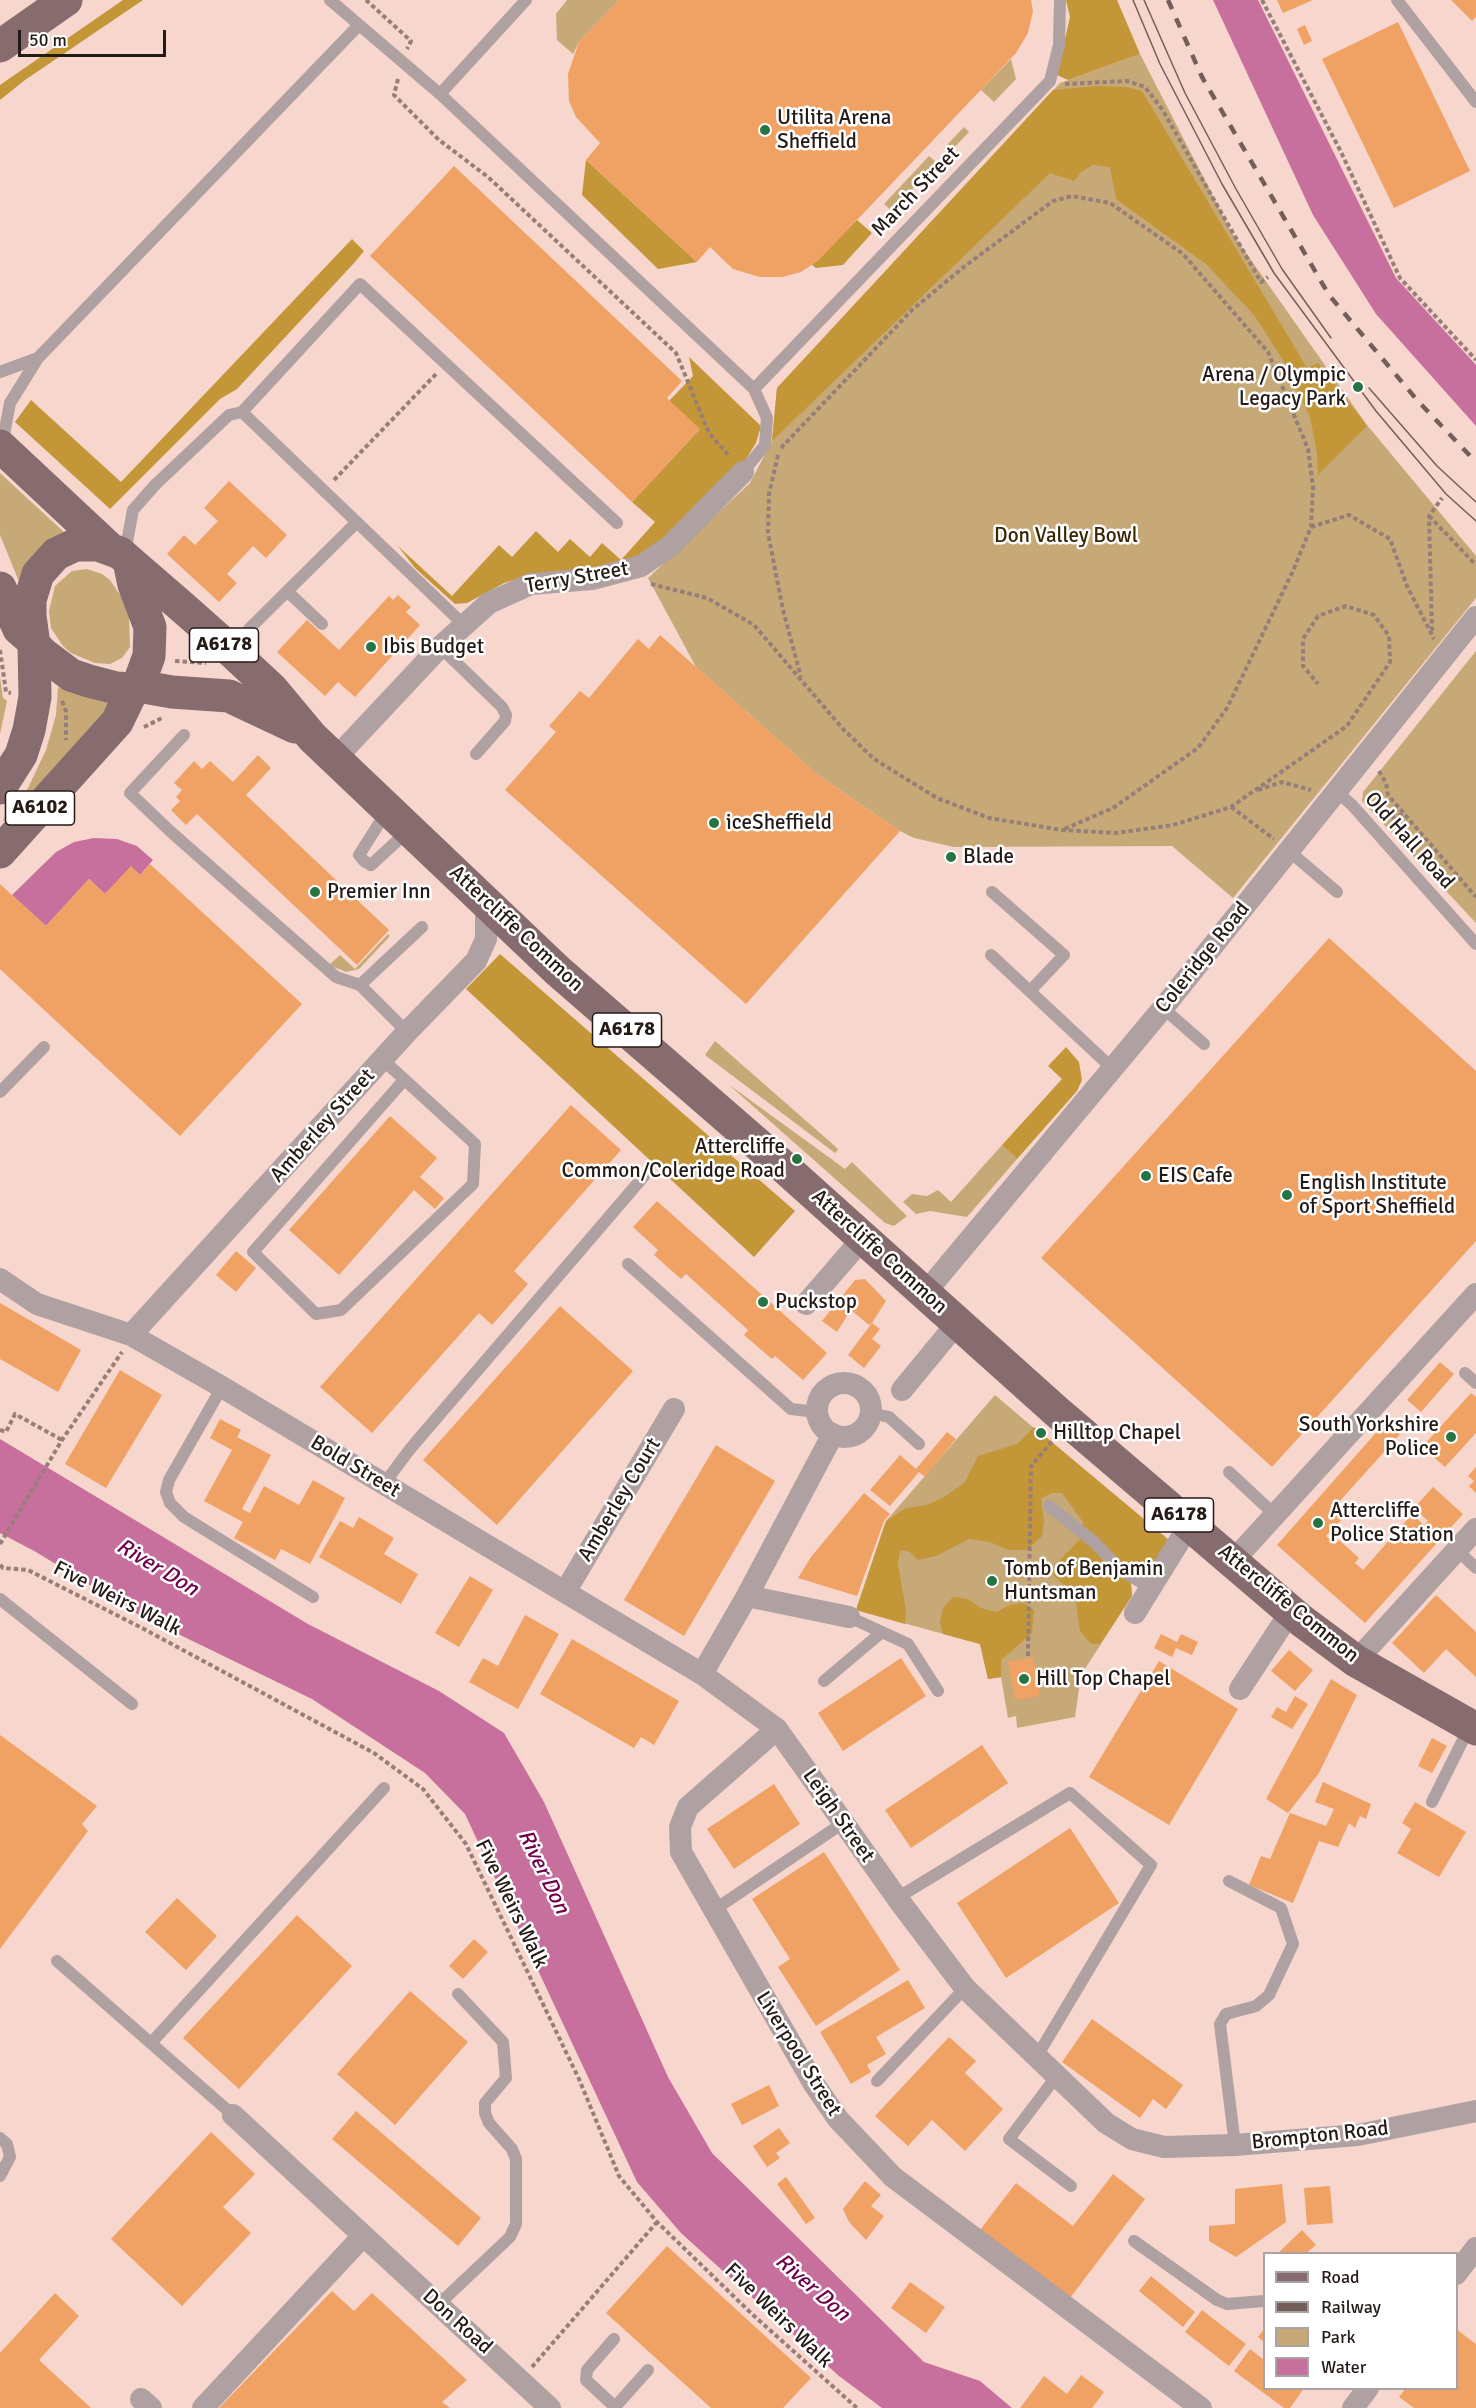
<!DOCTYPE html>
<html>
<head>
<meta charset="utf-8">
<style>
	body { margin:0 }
	#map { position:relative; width:1476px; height:2408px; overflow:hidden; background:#f7d6cd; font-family:Signika,sans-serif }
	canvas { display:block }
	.legend { position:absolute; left:1263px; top:2252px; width:195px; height:138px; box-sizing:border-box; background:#fff; border:2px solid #a8a3a2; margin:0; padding:8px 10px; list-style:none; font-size:18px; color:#261a17 }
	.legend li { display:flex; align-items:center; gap:12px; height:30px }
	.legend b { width:30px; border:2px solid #a8a3a2 }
	.scale { position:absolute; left:18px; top:30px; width:148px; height:27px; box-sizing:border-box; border:3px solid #261a17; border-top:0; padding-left:8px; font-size:18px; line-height:21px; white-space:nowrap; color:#261a17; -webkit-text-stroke:4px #fff; paint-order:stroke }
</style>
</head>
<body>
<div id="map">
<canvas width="1476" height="2408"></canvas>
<ul class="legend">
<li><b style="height:8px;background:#866c6e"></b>Road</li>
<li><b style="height:8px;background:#735f5a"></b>Railway</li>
<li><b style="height:16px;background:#c6a976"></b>Park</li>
<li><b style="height:16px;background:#c7709d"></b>Water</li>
</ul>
<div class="scale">50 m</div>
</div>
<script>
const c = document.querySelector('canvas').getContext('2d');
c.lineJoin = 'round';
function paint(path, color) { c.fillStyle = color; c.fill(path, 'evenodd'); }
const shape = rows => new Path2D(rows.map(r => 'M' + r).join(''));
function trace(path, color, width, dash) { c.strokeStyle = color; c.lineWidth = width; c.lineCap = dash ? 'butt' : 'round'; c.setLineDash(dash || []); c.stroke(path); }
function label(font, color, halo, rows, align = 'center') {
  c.font = font + ' Signika,sans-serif'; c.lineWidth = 5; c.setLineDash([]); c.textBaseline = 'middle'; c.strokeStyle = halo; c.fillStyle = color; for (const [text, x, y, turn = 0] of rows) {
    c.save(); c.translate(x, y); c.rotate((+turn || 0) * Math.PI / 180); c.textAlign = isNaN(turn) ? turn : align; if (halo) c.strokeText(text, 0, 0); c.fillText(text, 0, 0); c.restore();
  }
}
const green = shape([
	[567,0,619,0,579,42,573,54,557,40,556,14],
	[1140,54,1232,233,1367,425,1476,556,1476,598,1233,898,1172,846,954,847,914,838,900,831,819,776,696,667,648,578,750,483,772,441,777,388,1060,83],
	[1011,59,1016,79,994,102,981,90],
	[964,127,969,132,949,153,944,148],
	[929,156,937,163,892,211,884,204],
	[0,473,66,534,20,584,0,535],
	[87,569,102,574,110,580,122,598,129,616,130,647,122,658,110,664,95,663,71,653,63,646,51,628,49,611,55,586,72,571],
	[1476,651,1476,923,1362,801,1363,792],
	[0,677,3,698,7,701,0,734],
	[58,687,108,703,107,711,7,823,3,820,27,790,46,750,56,715],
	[388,934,390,936,359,969,346,972,329,965,340,955,355,969],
	[715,1041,837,1148,838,1150,835,1153,705,1055],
	[728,1084,845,1169,852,1162,907,1216,894,1226,885,1223],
	[1002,1145,1017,1159,967,1217,930,1211,916,1214,903,1202,912,1194,927,1196,938,1190,951,1202],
	[995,1395,1054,1445,1149,1570,1138,1572,1134,1578,1131,1583,1132,1596,1081,1675,1075,1717,1017,1728,1016,1716,1008,1718,1001,1677,988,1679,980,1644,856,1610,886,1521]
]);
const forest = shape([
	[123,0,143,0,25,80,0,100,0,85],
	[1066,0,1117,0,1140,54,1068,80,1057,75,1070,17],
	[1096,86,1127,87,1142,91,1307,368,1318,363,1367,426,1318,475,1317,453,1310,417,1283,360,1254,315,1206,264,1116,199,1110,167,1093,165,1081,172,1074,181,1050,173,772,441,777,388,1053,90],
	[586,160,697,262,658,269,582,195],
	[857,220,872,233,843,265,816,268,812,265],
	[352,239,364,251,355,262,237,389,220,399,110,509,15,422,31,400,121,482],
	[689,357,761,426,756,443,735,477,655,553,625,569,526,576,504,583,467,603,455,604,415,568,398,546,452,596,499,545,512,557,536,531,558,552,570,539,590,557,602,543,621,560,655,522,632,502,699,430,669,401,693,376],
	[500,954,795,1211,754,1257,466,989],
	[1066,1047,1079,1062,1082,1080,1077,1091,1017,1159,1002,1145,1062,1079,1048,1066],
	[1034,1427,1169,1540,1149,1570,1138,1572,1134,1578,1131,1583,1132,1596,1100,1644,1091,1644,1080,1631,1076,1602,1070,1591,1053,1575,1056,1564,1082,1537,1083,1522,1062,1493,1052,1493,1041,1498,1044,1521,1042,1536,1027,1550,1008,1550,990,1542,969,1539,936,1556,918,1560,910,1552,900,1550,898,1564,906,1611,905,1624,856,1610,886,1521,906,1508,926,1505,943,1498,965,1482,978,1456,1017,1444],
	[953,1597,968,1599,981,1608,996,1612,1010,1605,1024,1603,1034,1610,1032,1633,1001,1660,1001,1677,988,1679,980,1644,943,1634,940,1622,943,1608]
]);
const water = shape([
	[1213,0,1258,0,1396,278,1476,365,1476,426,1376,314,1313,215],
	[94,838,117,839,137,846,153,860,140,875,131,867,105,894,89,879,46,926,12,895,56,852,74,842],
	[0,1439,308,1624,439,1691,504,1733,544,1802,668,2077,712,2153,924,2362,980,2381,1012,2408,882,2408,839,2376,681,2233,637,2182,465,1814,425,1773,312,1699,139,1615,36,1552,0,1533]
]);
const building = shape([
	[619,0,1031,0,1033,11,1028,33,1016,53,819,260,801,272,782,277,760,277,733,269,710,247,697,262,586,160,600,143,576,117,569,101,568,74,579,42],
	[1277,0,1313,0,1283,13],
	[1451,0,1476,0,1476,17,1472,21],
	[1398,22,1470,171,1394,208,1322,59],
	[1305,25,1312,41,1304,45,1297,29],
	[454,166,682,381,667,398,700,429,632,502,370,256],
	[229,481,287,535,266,558,253,546,227,574,237,583,219,602,167,554,184,535,195,545,218,521,204,508],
	[398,595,411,607,406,612,420,625,355,697,338,682,325,696,277,652,307,620,339,650,389,596,393,600],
	[660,635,819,776,900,831,746,1004,505,790,556,732,549,726,580,691,589,698,638,639,649,649],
	[258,755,271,768,246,795,389,930,357,965,197,814,186,825,171,810,180,801,176,797,182,790,174,783,194,761,202,769,210,761,233,782],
	[150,864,302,1004,180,1136,0,969,0,884,46,926,89,879,105,894,131,866,140,875],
	[1329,938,1476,1071,1476,1241,1272,1467,1041,1258],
	[571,1105,621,1150,514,1271,528,1284,492,1325,479,1313,372,1433,320,1387],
	[390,1116,437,1158,420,1177,444,1198,435,1209,414,1190,339,1275,289,1230],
	[657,1201,827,1353,803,1380,775,1356,772,1359,744,1335,748,1330,686,1274,681,1279,654,1255,658,1250,633,1227],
	[236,1251,256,1268,236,1292,216,1275],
	[865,1279,886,1301,872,1323,880,1329,872,1339,881,1346,864,1368,848,1355,872,1323,869,1325,851,1310,837,1332,822,1321,855,1280],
	[0,1303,81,1350,58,1392,0,1359],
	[560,1306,633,1371,497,1525,423,1460],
	[1440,1362,1454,1374,1421,1412,1407,1400],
	[120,1370,162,1395,106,1488,65,1464],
	[1471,1393,1476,1397,1476,1433,1445,1467,1422,1447],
	[220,1419,241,1430,237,1437,271,1455,242,1509,250,1513,264,1486,299,1505,313,1480,345,1498,310,1564,281,1549,275,1560,234,1538,243,1522,204,1501,232,1450,210,1438],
	[1388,1419,1402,1432,1339,1502,1334,1498,1348,1513,1326,1536,1335,1544,1339,1540,1359,1558,1355,1563,1363,1570,1412,1514,1424,1525,1428,1521,1414,1508,1433,1487,1463,1514,1365,1623,1277,1545],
	[947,1432,956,1439,925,1477,919,1472,890,1506,870,1490,900,1455,916,1469],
	[716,1445,775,1481,684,1636,624,1600],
	[1476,1467,1476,1493,1469,1486,1474,1481,1468,1476],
	[864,1493,890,1514,884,1521,857,1596,798,1578,811,1557],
	[359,1517,394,1538,384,1554,418,1574,401,1604,319,1557,340,1521,353,1528],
	[470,1576,493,1590,459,1647,435,1633],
	[1436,1595,1476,1632,1476,1677,1446,1649,1424,1673,1392,1643],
	[525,1615,559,1634,518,1709,469,1682,483,1658,498,1666],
	[1161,1634,1177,1642,1181,1634,1198,1642,1192,1655,1176,1648,1172,1657,1154,1648],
	[572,1639,679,1701,654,1745,641,1737,634,1748,540,1694],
	[1289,1650,1313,1670,1295,1691,1271,1671],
	[1033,1657,1040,1696,1015,1700,1008,1662],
	[901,1658,926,1696,843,1751,818,1713],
	[1159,1661,1238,1709,1169,1825,1089,1777],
	[1331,1679,1357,1695,1319,1773,1288,1813,1266,1799],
	[1295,1696,1308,1704,1292,1729,1271,1717,1277,1707,1286,1712],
	[0,1735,97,1806,82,1824,88,1831,0,1949],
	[1432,1738,1447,1746,1432,1773,1418,1766],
	[982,1745,1008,1783,911,1848,885,1810],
	[1323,1782,1371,1804,1366,1819,1360,1816,1355,1828,1349,1823,1338,1847,1319,1841,1293,1903,1249,1885,1261,1856,1270,1859,1290,1813,1326,1826,1334,1809,1315,1802],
	[774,1784,800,1824,734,1869,707,1829],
	[1415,1802,1466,1832,1439,1877,1397,1853,1411,1829,1402,1823],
	[1070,1828,1119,1903,1006,1978,957,1903],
	[824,1852,900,1970,816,2026,778,1967,790,1959,752,1899],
	[177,1898,217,1936,186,1970,145,1932],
	[297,1915,352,1966,239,2089,183,2038],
	[474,1939,488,1952,463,1979,449,1966],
	[908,1980,925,2008,876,2037,886,2054,867,2065,871,2072,851,2084,820,2032],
	[410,1991,468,2042,395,2125,337,2074],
	[1092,2019,1183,2085,1166,2109,1153,2099,1140,2118,1062,2062],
	[949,2037,976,2061,965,2073,1003,2109,965,2151,932,2120,908,2146,875,2116],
	[769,2085,779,2106,742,2125,731,2104],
	[356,2111,481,2218,458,2246,332,2139],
	[779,2128,790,2143,776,2153,780,2158,767,2167,753,2146],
	[211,2132,255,2174,223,2207,251,2233,182,2306,111,2239],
	[1113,2174,1145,2199,1070,2298,980,2230,1016,2183,1073,2226],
	[786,2177,815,2218,806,2224,777,2184],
	[865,2181,881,2195,871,2206,884,2216,866,2240,849,2222,843,2209],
	[1282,2184,1286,2222,1236,2257,1209,2241,1209,2226,1235,2224,1235,2189],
	[1330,2186,1333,2223,1307,2225,1304,2188],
	[1302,2230,1316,2245,1305,2254,1277,2254],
	[667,2246,811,2378,783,2408,711,2408,606,2313],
	[1151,2276,1195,2312,1183,2327,1139,2291],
	[910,2282,945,2307,926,2333,891,2308],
	[332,2291,354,2311,372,2293,467,2380,442,2402,450,2408,219,2408],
	[55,2293,79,2316,39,2360,91,2408,0,2408,0,2353],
	[1202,2310,1246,2344,1229,2366,1185,2332],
	[1264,2329,1264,2342,1258,2337],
	[1456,2329,1476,2344,1476,2408,1414,2408,1399,2397,1406,2388,1456,2388],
	[1250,2349,1264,2360,1264,2388,1304,2388,1290,2408,1284,2408,1234,2371],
	[1081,2375,1104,2392,1092,2408,1020,2408,1044,2376,1067,2394]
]);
const path = shape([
	[366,0,411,41,407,49],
	[1262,0,1341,152,1400,278,1476,360],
	[398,79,394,95,439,140,488,177,676,353,709,433,730,457],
	[1065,84,1127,81,1145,87,1162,109,1261,282,1268,277],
	[781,448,912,310,965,266,1053,201,1072,196,1110,203,1183,254,1268,352,1308,449,1313,487,1311,527,1293,571,1227,708,1198,748,1113,808,1062,830],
	[778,455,769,494,768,533,783,610,801,677],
	[334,480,437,373],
	[1429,516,1476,565],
	[1311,527,1349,515,1390,539,1407,586,1434,639],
	[651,584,707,598,754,625,843,729,874,759,937,798,989,818,1062,830,1116,833,1173,825,1231,807,1347,726,1390,662,1389,636,1374,615,1346,606,1318,616,1303,639,1303,666,1318,684],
	[1432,631,1429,516,1442,498],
	[0,650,6,692,11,693],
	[175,661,206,663],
	[62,701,66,711,66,740],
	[144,727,164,717],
	[1379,771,1386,783,1388,795,1476,897],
	[1258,790,1282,782,1311,790],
	[1231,807,1274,839],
	[1384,820,1404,814],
	[0,1430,6,1432,15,1414,62,1440],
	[0,1544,62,1440,122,1352],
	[0,1565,3,1568,28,1570,142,1628,374,1753,423,1789,466,1844,579,2079,619,2176,657,2222,752,2314,857,2408],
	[1028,1656,1031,1466,1053,1440],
	[532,2367,657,2222]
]);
const service = shape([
	[330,0,440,94,754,389,767,418,765,445,743,472],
	[1397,0,1476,102],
	[440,94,526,0],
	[0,372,38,358],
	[754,389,1050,81,1059,45,1060,0],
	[242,412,360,284,617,523],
	[2,445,10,403,38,358,358,26],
	[120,553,127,542,133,510,155,485,229,415,242,412,463,624],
	[288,592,322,624],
	[249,629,357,522],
	[440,647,502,707,506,715,505,721,476,754],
	[184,735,130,793,171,832,336,977,360,985,407,1032],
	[1336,791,1352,805,1476,944],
	[387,811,359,855,364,861,371,865,409,830],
	[1289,851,1337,892],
	[992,892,1064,955,1030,991],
	[991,955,1112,1068],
	[360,985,422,927],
	[1163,1008,1204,1044],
	[383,1060,475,1144,473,1184,341,1310,316,1314,253,1252,404,1080],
	[0,1092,44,1047],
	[628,1264,791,1409,817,1412],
	[1465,1373,1476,1383],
	[222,1387,169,1480,166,1492,170,1503,184,1517,313,1597],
	[871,1413,889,1417,919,1444],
	[1229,1472,1274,1514],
	[384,1484,410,1449,644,1176],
	[1049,1506,1094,1542,1121,1570,1150,1588],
	[1457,1550,1476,1568],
	[0,1599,132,1704],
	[849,1617,908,1644,938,1691],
	[824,1681,882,1632],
	[1432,1802,1469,1728],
	[1229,1881,1281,1908,1293,1944,1269,1995,1256,2006,1226,2014,1220,2024,1235,2145],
	[897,1898,1070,1793,1151,1865,1036,2058],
	[714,1910,843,1823],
	[57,1961,233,2115],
	[151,2043,384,1788],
	[1056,2077,1009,2139,1071,2186],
	[877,2081,965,1988],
	[0,2138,7,2144,10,2157,0,2176],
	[1134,2241,1217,2300,1227,2304,1264,2301],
	[438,2305,510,2237,516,2224,516,2159,512,2149,489,2123,485,2113,485,2103,506,2078,503,2042,458,1994],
	[614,2339,587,2370,586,2380,616,2408],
	[615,2407,648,2370]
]);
const minor = shape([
	[335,759,440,647,489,603,531,584,592,579,641,566,670,546,743,472],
	[0,1279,37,1304,131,1335,222,1387,702,1674,777,1729,897,1898,965,1988,1106,2123,1132,2139,1164,2147,1235,2145,1358,2135,1476,2111],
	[925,1293,1163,1008,1476,617],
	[806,1304,863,1238],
	[131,1335,407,1032,476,961,486,939,486,904],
	'817 1410a27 27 0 1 1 54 0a27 27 0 1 1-54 0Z',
	[902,1390,958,1322],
	[1233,1561,1476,1294],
	[565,1592,674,1409],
	[747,1596,849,1617],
	[1135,1613,1190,1524],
	[1356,1661,1476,1529],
	[702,1674,747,1596,833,1434],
	[1240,1689,1291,1611],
	[777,1729,688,1807,680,1827,681,1852,814,2084,838,2119,893,2177,1201,2408],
	[233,2115,550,2408],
	[1456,2274,1476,2248],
	[141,2399,151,2408],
	[203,2408,363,2236],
	[1353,2408,1368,2388]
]);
const primary = shape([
	[0,46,66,0],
	[0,446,108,547],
	[129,561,134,585,150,627,149,656,138,686,133,689,116,688,89,681,71,675,43,654,34,645,30,616,30,600,38,574,56,554,75,545,98,545,120,553,129,561,181,606,215,636,272,689,312,737,558,971,785,1168,1056,1411,1302,1621,1356,1661,1476,1729],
	[0,588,19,629,33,641],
	[138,686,172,692,229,696,295,727],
	[0,788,21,755,29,730,35,697,34,645],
	[0,852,117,722,133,689]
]);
const tram = shape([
	[1133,0,1160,64,1222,184,1274,273,1376,411,1446,494,1476,521],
	[1144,0,1185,93,1236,189,1282,269,1331,338],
	[1369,388,1437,466,1476,502]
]);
const rail = shape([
	[1168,0,1202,77,1329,295,1417,400,1476,462]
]);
const markers = [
	[765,130,6,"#267343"],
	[1358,387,6,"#267343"],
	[371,647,6,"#267343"],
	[714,823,6,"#267343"],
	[951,857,6,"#267343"],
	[315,892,6,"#267343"],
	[797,1159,6,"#267343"],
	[1146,1176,6,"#267343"],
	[1287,1195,6,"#267343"],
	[763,1302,6,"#267343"],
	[1041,1433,6,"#267343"],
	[1451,1437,6,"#267343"],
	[1318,1523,6,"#267343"],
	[992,1581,6,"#267343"],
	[1024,1679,6,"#267343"]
];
const shields = [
	[224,645,69],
	[40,808,69],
	[627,1030,69],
	[1179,1515,69]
];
const shieldNames = [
	["A6178",224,645],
	["A6102",40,808],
	["A6178",627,1030],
	["A6178",1179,1515]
];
const poiNames = [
	["Utilita Arena",777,118],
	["Sheffield",777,142],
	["Arena / Olympic",1346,375,"right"],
	["Legacy Park",1346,399,"right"],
	["Ibis Budget",383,647],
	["iceSheffield",726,823],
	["Blade",963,857],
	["Premier Inn",327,892],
	["Attercliffe",785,1147,"right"],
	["Common/Coleridge Road",785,1171,"right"],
	["EIS Cafe",1158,1176],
	["English Institute",1299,1183],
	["of Sport Sheffield",1299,1207],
	["Puckstop",775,1302],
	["South Yorkshire",1439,1425,"right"],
	["Police",1439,1449,"right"],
	["Hilltop Chapel",1053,1433],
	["Attercliffe",1330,1511],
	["Police Station",1330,1535],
	["Tomb of Benjamin",1004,1569],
	["Huntsman",1004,1593],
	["Hill Top Chapel",1036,1679]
];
const streetNames = [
	["March Street",916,192,-46],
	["Terry Street",577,578,-10],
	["Old Hall Road",1409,841,48],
	["Attercliffe Common",516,929,43],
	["Coleridge Road",1203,958,-51],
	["Amberley Street",323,1126,-48],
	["Attercliffe Common",879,1252,42],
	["Bold Street",355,1467,31],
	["Amberley Court",620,1500,-59],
	["Five Weirs Walk",117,1599,27],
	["Attercliffe Common",1288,1604,39],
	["Leigh Street",838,1816,55],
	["Five Weirs Walk",511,1904,64],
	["Liverpool Street",798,2054,58],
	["Brompton Road",1320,2136,-6],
	["Five Weirs Walk",778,2316,44],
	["Don Road",457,2322,42]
];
const parkNames = [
	["Don Valley Bowl",1066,536]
];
const waterNames = [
	["River Don",157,1568,31],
	["River Don",543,1872,64],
	["River Don",812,2288,41]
];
paint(green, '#c6a976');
paint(forest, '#c39638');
paint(water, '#c7709d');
paint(building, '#efa263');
trace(path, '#967f78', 4, [4.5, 3]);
trace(service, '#afa0a1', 12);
trace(minor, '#afa0a1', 22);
trace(primary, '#866c6e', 33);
trace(tram, '#735f5a', 1.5);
trace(rail, '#735f5a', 4.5, [10, 10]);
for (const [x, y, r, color] of markers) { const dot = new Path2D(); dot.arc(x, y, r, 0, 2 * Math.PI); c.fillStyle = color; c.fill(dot); trace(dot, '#fff', 2); }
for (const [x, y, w] of shields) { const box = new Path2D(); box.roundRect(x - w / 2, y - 17, w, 34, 4.5); c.fillStyle = '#fff'; c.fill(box); trace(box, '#261a17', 1.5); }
label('bold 20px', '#261a17', null, shieldNames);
label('21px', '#261a17', '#fff', poiNames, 'left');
label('21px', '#261a17', '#fff', streetNames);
label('21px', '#392600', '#fff', parkNames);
label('italic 22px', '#6e0048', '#fff', waterNames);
</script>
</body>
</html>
